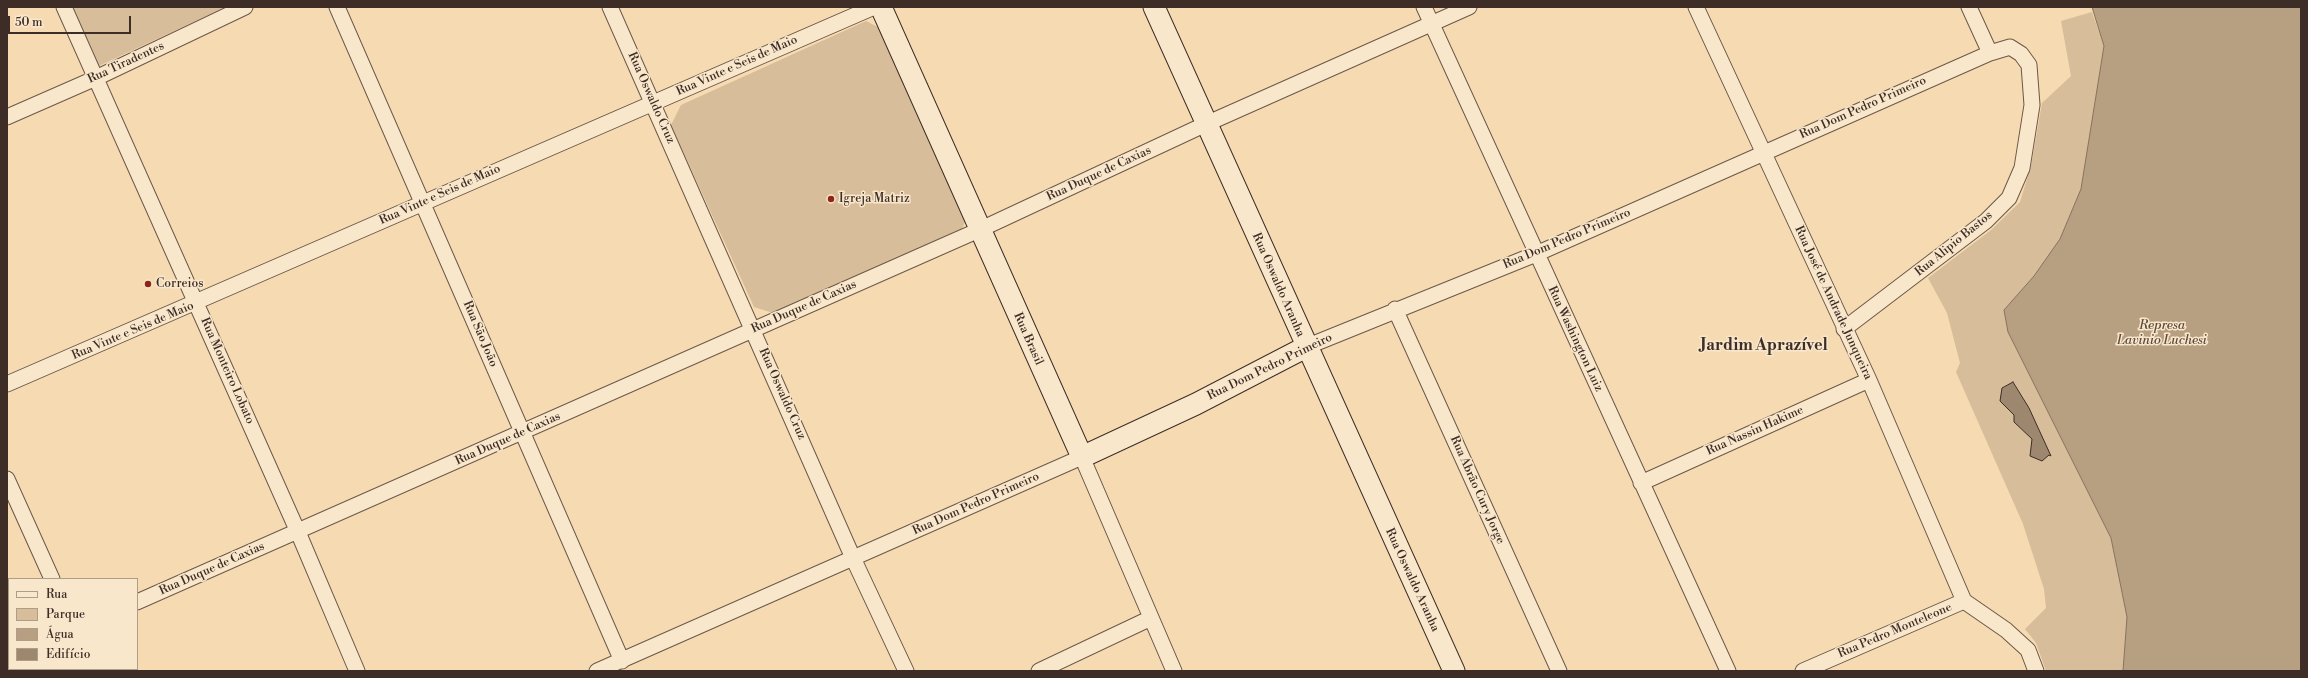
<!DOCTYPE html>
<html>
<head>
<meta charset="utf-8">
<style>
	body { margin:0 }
	#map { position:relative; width:2308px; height:678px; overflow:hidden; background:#f6dab1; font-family:"Libre Bodoni",serif }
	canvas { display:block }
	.frame { position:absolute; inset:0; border:8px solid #3d2d26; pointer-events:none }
	.legend { position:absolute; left:8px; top:578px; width:130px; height:92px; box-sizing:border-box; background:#f9e7cc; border:1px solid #ae9d8a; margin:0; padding:5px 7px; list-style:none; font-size:12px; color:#3d2d26 }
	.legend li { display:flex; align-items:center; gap:8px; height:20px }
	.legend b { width:20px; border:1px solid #ae9d8a }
	.scale { position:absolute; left:8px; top:16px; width:123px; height:18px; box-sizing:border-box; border:2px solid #3d2d26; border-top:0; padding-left:5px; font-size:12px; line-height:14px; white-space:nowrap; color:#3d2d26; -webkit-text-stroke:3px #f9e7cc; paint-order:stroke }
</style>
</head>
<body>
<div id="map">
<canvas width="2308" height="678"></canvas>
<div class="frame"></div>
<ul class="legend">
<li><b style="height:5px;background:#f9e7cc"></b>Rua</li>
<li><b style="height:11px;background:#d7bd99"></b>Parque</li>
<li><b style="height:11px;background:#b79f82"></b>Água</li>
<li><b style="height:11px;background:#9d876e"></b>Edifício</li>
</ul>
<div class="scale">50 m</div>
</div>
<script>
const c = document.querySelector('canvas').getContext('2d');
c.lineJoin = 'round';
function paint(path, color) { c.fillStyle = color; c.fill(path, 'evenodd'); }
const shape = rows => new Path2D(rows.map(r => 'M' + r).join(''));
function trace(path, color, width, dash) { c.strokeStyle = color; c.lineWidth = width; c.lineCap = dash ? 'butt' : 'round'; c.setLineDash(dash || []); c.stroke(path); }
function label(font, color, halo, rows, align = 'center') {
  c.font = font + ' "Libre Bodoni",serif'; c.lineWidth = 3; c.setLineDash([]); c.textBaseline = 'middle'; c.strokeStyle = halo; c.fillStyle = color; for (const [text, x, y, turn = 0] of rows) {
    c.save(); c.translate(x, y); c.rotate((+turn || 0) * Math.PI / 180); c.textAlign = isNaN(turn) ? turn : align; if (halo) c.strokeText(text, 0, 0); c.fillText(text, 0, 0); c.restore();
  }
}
const green = shape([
	[64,7,226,7,92,69],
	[2092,12,2104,46,2081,189,2060,239,2034,276,2004,310,2008,332,2111,538,2127,617,2123,671,2046,671,2036,643,2025,629,2046,608,2044,589,2023,524,1956,372,1960,363,1947,313,1928,278,1991,230,2020,202,2031,166,2042,103,2071,76,2061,21],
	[2013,382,2024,399,2008,408,2002,388],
	[2015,413,2036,425,2023,430,2014,422],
	[866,21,878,27,966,220,961,231,773,313,754,307,671,125,681,105]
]);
const water = shape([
	[2092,7,2301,7,2301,671,2123,671,2127,617,2111,538,2008,332,2004,310,2034,276,2060,239,2081,189,2104,46,2092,7]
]);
const building = shape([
	[2013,382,2029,408,2051,456,2049,455,2042,461,2030,456,2032,439,2014,422,2014,415,2000,401,2002,388,2013,382]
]);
const street = shape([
	[64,7,298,532,357,671],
	[337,7,622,661],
	[610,7,853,558,906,671],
	[1424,7,1728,671],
	[1696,7,1869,380,1964,601],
	[1969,7,1990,53],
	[7,117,96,78,245,7],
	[1395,309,1559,671],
	[1306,347,1536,254,1990,53,2010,47,2021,54,2029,65,2032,105,2022,168,2009,198,1986,221,1844,329],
	[7,384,874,7],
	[7,479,52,579],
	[1641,483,1869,380],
	[1964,601,2006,630,2028,650,2036,671],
	[137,602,979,230,1206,124,1469,7],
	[7,660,9,660],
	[50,669,51,671],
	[597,671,1082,457,1174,671],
	[1039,671,1151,618],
	[1803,671,1964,601]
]);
const secondary = shape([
	[881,7,1082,457,1196,404,1306,347],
	[1154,7,1454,671]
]);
const markers = [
	[831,199,4,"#8f2418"],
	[148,284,4,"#8f2418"]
];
const streetNames = [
	["Rua Tiradentes",126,63,-25],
	["Rua Vinte e Seis de Maio",737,66,-24],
	["Rua Oswaldo Cruz",651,98,66],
	["Rua Dom Pedro Primeiro",1863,108,-24],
	["Rua Duque de Caxias",1099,174,-25],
	["Rua Vinte e Seis de Maio",440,195,-24],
	["Rua Dom Pedro Primeiro",1567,239,-23],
	["Rua Alipio Bastos",1954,244,-39],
	["Rua Oswaldo Aranha",1278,285,66],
	["Rua José de Andrade Junqueira",1833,303,65],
	["Rua Duque de Caxias",804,307,-24],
	["Rua Vinte e Seis de Maio",133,331,-23],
	["Rua São João",480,334,67],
	["Rua Brasil",1028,339,66],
	["Rua Washington Luiz",1575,339,65],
	["Rua Dom Pedro Primeiro",1270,367,-26],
	["Rua Monteiro Lobato",227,371,66],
	["Rua Oswaldo Cruz",782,394,66],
	["Rua Nassin Hakime",1755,431,-24],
	["Rua Duque de Caxias",508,439,-24],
	["Rua Abrão Cury Jorge",1477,490,66],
	["Rua Dom Pedro Primeiro",976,504,-24],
	["Rua Duque de Caxias",212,569,-24],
	["Rua Oswaldo Aranha",1412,580,65],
	["Rua Pedro Monteleone",1895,631,-23]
];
const poiNames = [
	["Igreja Matriz",839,199],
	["Correios",156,284]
];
const waterNames = [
	["Represa",2162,326],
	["Lavinio Luchesi",2162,341]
];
const districtNames = [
	["Jardim Aprazível",1764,346]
];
paint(green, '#d7bd99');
paint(water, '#b79f82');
trace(water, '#86715d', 1);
paint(building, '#9d876e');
trace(building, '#3d2d26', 1);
trace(street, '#6b5849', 17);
trace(secondary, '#3d2d26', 23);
trace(street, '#f9e7cc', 15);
trace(secondary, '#f9e7cc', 21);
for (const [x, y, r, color] of markers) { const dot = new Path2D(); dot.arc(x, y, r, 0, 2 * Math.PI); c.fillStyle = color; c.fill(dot); trace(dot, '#f9e7cc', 1.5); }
label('12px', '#3d2d26', '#f9e7cc', streetNames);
label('12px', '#3d2d26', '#f9e7cc', poiNames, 'left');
label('italic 13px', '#5c4a3d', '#f9e7cc', waterNames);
label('bold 16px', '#3d2d26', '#f9e7cc', districtNames);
</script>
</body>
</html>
